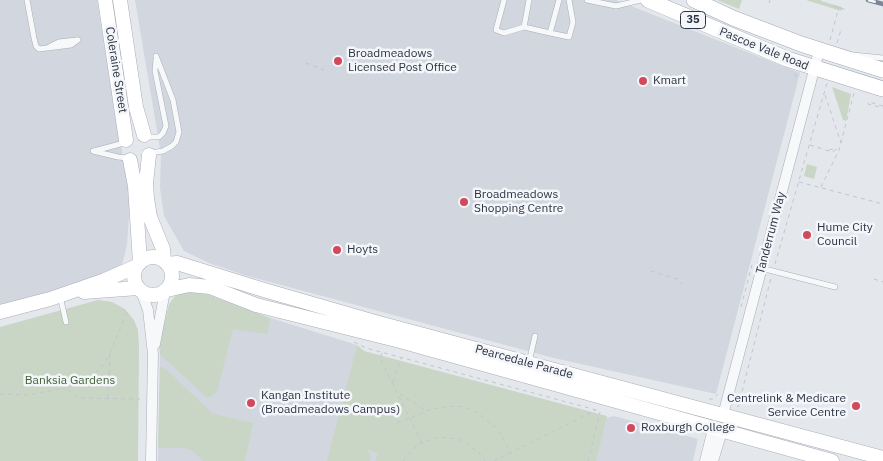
<!DOCTYPE html>
<html>
<head>
<meta charset="utf-8">
<style>
	body { margin:0 }
	canvas { display:block; background:#e4e7ec }
</style>
</head>
<body>
<canvas width="883" height="461"></canvas>
<script>
const c = document.querySelector('canvas').getContext('2d');
c.lineJoin = 'round';
function paint(path, color) { c.fillStyle = color; c.fill(path, 'evenodd'); }
const shape = rows => new Path2D(rows.map(r => 'M' + r).join(''));
function trace(path, color, width, dash) { c.strokeStyle = color; c.lineWidth = width; c.lineCap = dash ? 'butt' : 'round'; c.setLineDash(dash || []); c.stroke(path); }
function label(font, color, halo, rows, align = 'center') {
  c.font = font + ' "IBM Plex Sans",sans-serif'; c.lineWidth = 5; c.setLineDash([]); c.textBaseline = 'middle'; c.strokeStyle = halo; c.fillStyle = color; for (const [text, x, y, turn = 0] of rows) {
    c.save(); c.translate(x, y); c.rotate((+turn || 0) * Math.PI / 180); c.textAlign = isNaN(turn) ? turn : align; if (halo) c.strokeText(text, 0, 0); c.fillText(text, 0, 0); c.restore();
  }
}
const built = shape([
	[0,0,97,0,130,200,127,245,119,277,0,318],
	[135,0,616,0,800,73,716,394,554,358,244,275,209,263,184,251,164,216,160,188,161,154],
	[219,302,357,345,334,440,377,453,375,461,158,461,160,354,166,326],
	[614,416,698,439,693,461,595,461,605,418]
]);
const green = shape([
	[717,0,742,0,739,9],
	[806,0,821,0,821,1,842,7,841,11],
	[832,87,851,94,846,121,843,120],
	[807,164,817,167,814,179,804,176],
	[188,291,201,292,270,318,267,334,233,329,217,392,210,397,206,397,160,354,159,346,169,304,175,296],
	[98,300,112,302,125,309,134,320,138,330,139,348,138,461,0,461,0,327],
	[357,345,364,351,607,416,596,461,375,461,377,453,367,450,371,457,370,461,327,461],
	[160,366,168,371,213,414,253,423,245,461,203,461,193,451,185,448,158,448]
]);
const path = shape([
	[769,3,770,0],
	[833,6,847,10],
	[830,40,839,7],
	[837,43,841,30],
	[306,63,324,70],
	[796,74,795,76,801,78],
	[825,95,841,143],
	[883,106,869,102,868,104,883,108],
	[810,145,832,152,837,149],
	[829,150,835,148,837,149],
	[799,182,883,204],
	[821,187,839,150,854,93],
	[775,264,827,83],
	[651,271,677,279,682,284],
	[874,279,883,282],
	[741,307,752,265],
	[354,342,366,348,600,411],
	[110,353,128,310],
	[382,353,380,358,422,443],
	[393,382,401,358],
	[0,394,27,395,65,388],
	[400,394,426,411],
	[108,398,110,354,105,363,92,376,66,388,78,398,140,399],
	[709,399,713,399,718,394],
	[738,407,771,278],
	[397,422,408,419,431,409,455,406,464,407,476,412,493,425,500,433,511,453],
	[403,461,416,446,424,442,440,437,458,439,466,443,479,453,485,461],
	[494,461,596,410],
	[588,461,600,412]
]);
const lane = shape([
	[27,0,34,38,36,46,39,49,71,45,78,40],
	[504,0,496,30,504,33,524,27],
	[529,0,524,27,550,33],
	[559,0,550,33,569,37,573,22,569,0],
	[587,0,616,6,641,0],
	[49,47,59,42,77,40],
	[853,55,883,58],
	[146,137,159,137,163,133,166,126,155,71,156,59],
	[93,151,118,157,128,158],
	[94,151,124,143],
	[150,153,163,151,172,146,176,142,179,132,173,100,156,56],
	[761,268,835,287],
	[60,296,66,322],
	[529,362,535,336]
]);
const street = shape([
	[141,291,148,310,153,354,151,461],
	[155,344,165,291],
	[723,415,819,51],
	[705,461,713,429],
	[713,461,722,431]
]);
const secondary = shape([
	[105,0,126,140],
	[120,0,136,107,144,135],
	[149,155,146,183,147,198,150,217,163,249,164,261],
	[130,160,135,186,140,263],
	'134 276a19 19 0 1 1 38 0a19 19 0 1 1-38 0Z',
	[167,264,177,263,264,290,375,322,883,458],
	[167,290,189,285,210,287,256,305,400,341,832,461],
	[84,292,138,288],
	[0,312,50,299,105,280,137,266]
]);
const primary = shape([
	[648,0,787,59,883,89],
	[694,0,733,18,801,44,883,70]
]);
const rail = shape([
	[868,0,883,4]
]);
const markers = [
	[338,61,5,"#d1495b"],
	[643,81,5,"#d1495b"],
	[464,202,5,"#d1495b"],
	[807,235,5,"#d1495b"],
	[337,250,5,"#d1495b"],
	[251,403,5,"#d1495b"],
	[856,406,5,"#d1495b"],
	[631,428,5,"#d1495b"]
];
const shields = [
	[693,20,25]
];
const shieldNames = [
	["35",693,20]
];
const streetNames = [
	["Pascoe Vale Road",764,49,22],
	["Coleraine Street",116,70,81],
	["Tanderrum Way",771,233,-75],
	["Pearcedale Parade",524,362,15]
];
const poiNames = [
	["Broadmeadows",348,54],
	["Licensed Post Office",348,68],
	["Kmart",653,81],
	["Broadmeadows",474,195],
	["Shopping Centre",474,209],
	["Hume City",817,228],
	["Council",817,242],
	["Hoyts",347,250],
	["Kangan Institute",261,396],
	["(Broadmeadows Campus)",261,410],
	["Centrelink & Medicare",846,399,"right"],
	["Service Centre",846,413,"right"],
	["Roxburgh College",641,428]
];
const parkNames = [
	["Banksia Gardens",70,381]
];
paint(built, '#d2d6de');
paint(green, '#c9d6c5');
trace(lane, '#a9aeb7', 6);
trace(street, '#a9aeb7', 11);
trace(secondary, '#a9aeb7', 15);
trace(primary, '#a3abb8', 16);
trace(path, '#c2c5cb', 1, [4, 4]);
trace(lane, '#f7f8fa', 5);
trace(street, '#f7f8fa', 10);
trace(secondary, '#fff', 14);
trace(primary, '#fff', 15);
trace(rail, '#7d8696', 4.5);
trace(rail, '#f4f6f9', 2.5, [8]);
for (const [x, y, r, color] of markers) { const dot = new Path2D(); dot.arc(x, y, r, 0, 2 * Math.PI); c.fillStyle = color; c.fill(dot); trace(dot, '#f4f6f9', 2); }
for (const [x, y, w] of shields) { const box = new Path2D(); box.roundRect(x - w / 2, y - 8.5, w, 17, 4); c.fillStyle = '#f4f6f9'; c.fill(box); trace(box, '#2b3445', 1); }
label('bold 11px', '#2b3445', null, shieldNames);
label('12px', '#2b3445', '#f4f6f9', streetNames);
label('12px', '#2b3445', '#f4f6f9', poiNames, 'left');
label('12px', '#3f6138', '#f4f6f9', parkNames);
</script>
</body>
</html>
